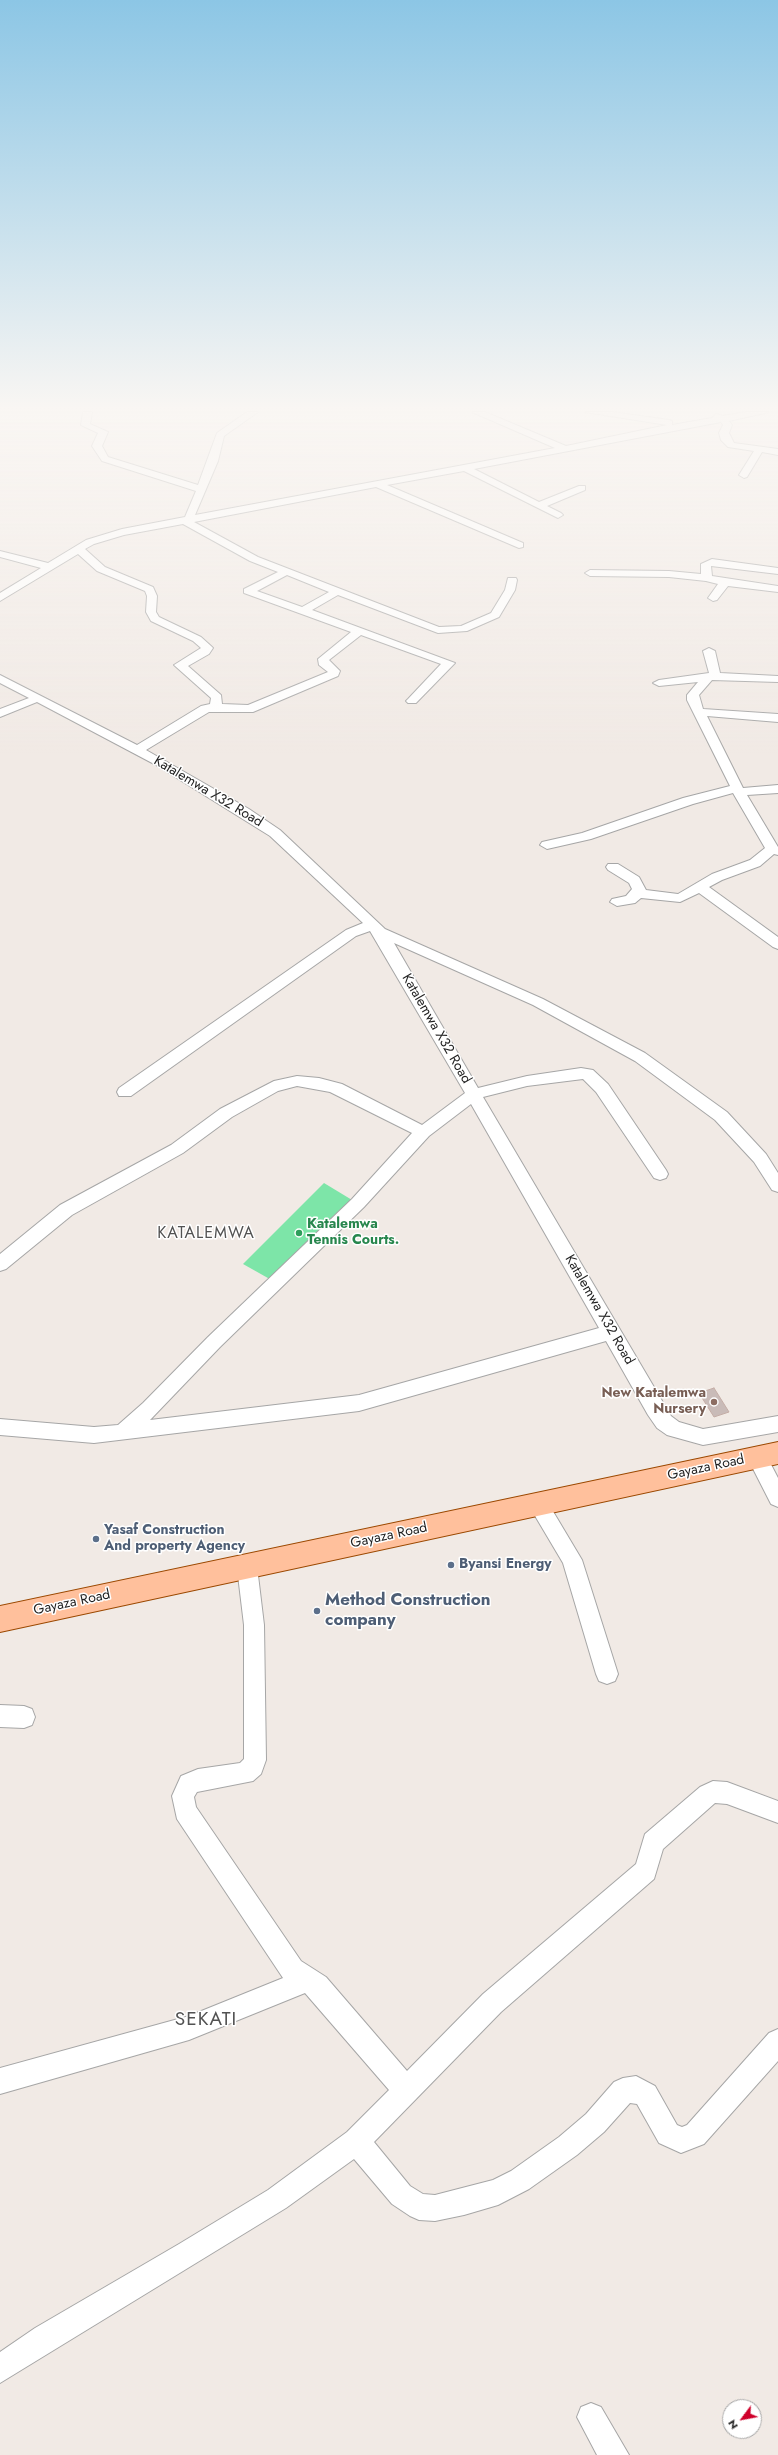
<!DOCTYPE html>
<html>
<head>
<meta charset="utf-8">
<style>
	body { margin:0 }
	#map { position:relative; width:778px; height:2455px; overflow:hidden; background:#f1eae5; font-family:Jost,sans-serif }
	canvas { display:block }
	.north { position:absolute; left:722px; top:2399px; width:40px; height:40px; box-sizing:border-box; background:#fff; border:1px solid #a5a5a5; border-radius:50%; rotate:238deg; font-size:11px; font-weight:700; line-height:16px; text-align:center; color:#1f1f1f }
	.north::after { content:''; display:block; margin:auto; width:14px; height:18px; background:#cf002a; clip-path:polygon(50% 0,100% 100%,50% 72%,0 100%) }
</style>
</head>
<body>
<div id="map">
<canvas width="778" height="2455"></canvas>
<div class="north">N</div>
</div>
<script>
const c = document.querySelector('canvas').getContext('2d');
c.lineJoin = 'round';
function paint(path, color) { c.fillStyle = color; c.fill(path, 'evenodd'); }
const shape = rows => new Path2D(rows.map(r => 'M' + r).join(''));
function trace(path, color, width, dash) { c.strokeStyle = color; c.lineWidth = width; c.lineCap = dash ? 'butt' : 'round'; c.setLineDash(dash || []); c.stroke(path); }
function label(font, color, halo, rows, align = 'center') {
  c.font = font + ' Jost,sans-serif'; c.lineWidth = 3; c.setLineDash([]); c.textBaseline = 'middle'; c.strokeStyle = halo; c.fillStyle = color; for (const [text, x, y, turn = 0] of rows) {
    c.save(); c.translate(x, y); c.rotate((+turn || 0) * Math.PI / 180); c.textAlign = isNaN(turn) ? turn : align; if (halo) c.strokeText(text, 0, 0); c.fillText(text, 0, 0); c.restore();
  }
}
const pitch = shape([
	[324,1183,357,1203,275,1282,243,1264]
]);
const building = shape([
	[714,1388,729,1412,714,1417,699,1393,714,1388]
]);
const minor = shape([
	[83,412,92,412,90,424,108,432,102,446,108,457,198,485,217,433,247,412,258,412,224,436,218,461,195,515,555,448,472,412,485,412,566,446,667,425,585,412,612,412,669,420,672,421,672,425,712,418,716,414,723,416,746,412,769,412,729,421,732,425,729,433,734,443,778,449,778,455,762,452,747,477,744,478,739,475,754,451,728,447,721,440,719,433,723,425,721,422,474,469,539,502,579,486,585,486,585,490,547,506,561,513,563,515,558,518,464,471,387,485,523,543,523,547,519,548,376,487,194,522,258,557,439,627,461,626,491,613,505,590,508,578,516,578,517,580,515,590,499,617,467,631,438,633,338,595,312,610,455,663,416,703,408,703,406,701,408,699,441,664,361,635,329,660,340,671,338,676,253,712,209,712,146,750,249,809,280,830,385,929,543,999,645,1053,727,1112,766,1154,778,1173,778,1192,772,1190,754,1162,715,1120,635,1061,533,1005,394,943,478,1088,527,1076,581,1068,593,1070,608,1084,666,1170,668,1174,666,1178,660,1180,654,1178,596,1092,583,1079,527,1086,483,1097,671,1416,679,1422,703,1429,778,1416,778,1432,703,1445,667,1435,657,1428,648,1415,606,1341,359,1411,94,1443,0,1435,0,1419,94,1427,118,1425,143,1403,208,1337,352,1199,412,1133,330,1092,297,1086,278,1091,232,1117,183,1153,72,1215,6,1269,0,1271,0,1254,60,1205,171,1145,220,1109,274,1081,297,1076,319,1078,342,1084,422,1125,465,1093,370,931,356,936,131,1096,119,1096,117,1092,119,1088,346,930,363,923,270,836,156,765,37,702,0,717,0,709,29,698,0,683,0,675,137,745,201,706,210,704,211,698,174,665,201,648,193,641,151,621,146,612,147,596,145,591,97,571,78,554,0,601,0,593,41,568,0,557,0,551,48,563,86,540,122,529,185,517,196,491,102,461,92,446,98,433,81,425,83,412],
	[183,524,250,561,278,572,244,589,244,593,351,632,318,659,319,665,328,672,248,705,222,704,221,695,188,666,209,654,213,648,211,646,201,637,159,617,156,612,157,596,153,587,105,567,85,549,94,544,124,535,183,524],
	[287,575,329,592,302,607,257,591,287,575],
	[471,1104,599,1328,359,1395,150,1420,220,1347,364,1207,429,1136,471,1104],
	[712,559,778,568,778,574,711,566,712,576,778,586,778,592,728,586,717,600,713,601,708,598,718,584,706,581,669,577,590,576,585,573,590,570,669,571,701,574,701,564,712,559],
	[709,648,715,651,720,673,778,676,778,682,712,680,699,695,703,709,778,714,778,722,707,716,743,788,778,785,778,793,747,795,778,847,778,855,774,854,760,866,722,880,709,887,778,937,778,949,773,947,699,893,680,902,641,898,635,903,617,906,610,902,612,899,626,896,632,889,629,883,608,870,606,867,608,864,618,864,639,877,646,890,678,894,712,874,750,860,765,848,733,793,693,804,591,839,547,849,540,845,542,842,582,833,683,798,730,786,687,700,687,695,698,682,659,686,653,683,659,680,709,673,703,651,709,648],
	[757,1449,764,1451,778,1478,778,1507,771,1504,747,1457,750,1451,757,1449],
	[538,1495,545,1498,582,1560,618,1674,615,1681,607,1684,599,1681,596,1674,563,1563,528,1504,531,1498,538,1495],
	[247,1558,254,1560,257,1567,264,1625,266,1760,261,1774,253,1781,197,1792,194,1797,196,1807,301,1961,326,1977,407,2071,483,1994,636,1864,645,1834,700,1787,713,1781,727,1782,778,1801,778,1823,727,1804,715,1803,663,1849,654,1879,501,2012,374,2142,410,2186,423,2194,435,2195,493,2180,511,2171,559,2137,586,2114,614,2082,623,2078,636,2076,655,2086,677,2125,682,2127,687,2125,769,2033,778,2029,778,2061,704,2144,681,2153,659,2143,637,2104,630,2103,604,2132,577,2155,529,2189,498,2205,464,2215,435,2221,419,2220,410,2216,392,2204,354,2159,286,2208,0,2383,0,2352,35,2328,179,2244,268,2190,347,2132,389,2090,305,1993,189,2040,0,2094,0,2068,189,2016,283,1978,177,1819,172,1796,181,1776,198,1769,240,1763,244,1759,244,1625,237,1567,240,1560,247,1558],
	[0,1705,24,1706,32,1709,35,1717,32,1725,24,1728,0,1727,0,1705],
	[591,2403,601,2407,629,2455,597,2455,577,2417,581,2407,591,2403]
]);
const major = shape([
	[778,1442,778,1464,0,1632,0,1606,778,1442]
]);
const markers = [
	[299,1233,4,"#2e9e5b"],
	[714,1402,4,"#8d6e63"],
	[96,1539,4,"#5c6f8a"],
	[451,1565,4,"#5c6f8a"],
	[317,1611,4,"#5c6f8a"]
];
const streetNames = [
	["Katalemwa X32 Road",208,792,31],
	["Katalemwa X32 Road",436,1029,60],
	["Katalemwa X32 Road",599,1310,60],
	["Gayaza Road",706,1468,-12],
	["Gayaza Road",389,1536,-12],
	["Gayaza Road",72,1603,-12]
];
const leisureNames = [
	["Katalemwa",307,1225],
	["Tennis Courts.",307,1241]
];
const educationNames = [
	["New Katalemwa",706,1394],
	["Nursery",706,1410]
];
const serviceNames = [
	["Yasaf Construction",104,1531],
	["And property Agency",104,1547],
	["Byansi Energy",459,1565]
];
const quarterNames = [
	["KATALEMWA",206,1234]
];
const nearServicenames = [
	["Method Construction",325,1601],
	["company",325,1621]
];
const nearQuarternames = [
	["SEKATI",206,2020]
];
paint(pitch, '#7de5a8');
paint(building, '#c9bbb8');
trace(building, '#c4ada6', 1);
trace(minor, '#a6a6a6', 2);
trace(major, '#9b4800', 2);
paint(minor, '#fff');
paint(major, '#ffc09c');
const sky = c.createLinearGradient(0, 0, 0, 756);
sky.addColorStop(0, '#8cc6e5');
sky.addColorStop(0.54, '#f9f6f3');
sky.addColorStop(1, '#f9f6f300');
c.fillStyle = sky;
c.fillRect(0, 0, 778, 756);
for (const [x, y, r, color] of markers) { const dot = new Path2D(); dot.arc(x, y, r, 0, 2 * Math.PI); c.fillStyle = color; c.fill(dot); trace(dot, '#fff', 1.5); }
label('14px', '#1f1f1f', '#fff', streetNames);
label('bold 14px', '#27864d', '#fff', leisureNames, 'left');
label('bold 14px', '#785e54', '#fff', educationNames, 'right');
label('bold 14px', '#4e5e75', '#fff', serviceNames, 'left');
c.letterSpacing = '1px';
label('16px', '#525252', '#fff', quarterNames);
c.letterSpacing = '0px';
label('bold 17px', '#4e5e75', '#fff', nearServicenames, 'left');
c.letterSpacing = '1px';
label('19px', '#525252', '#fff', nearQuarternames);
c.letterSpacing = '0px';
</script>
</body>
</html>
